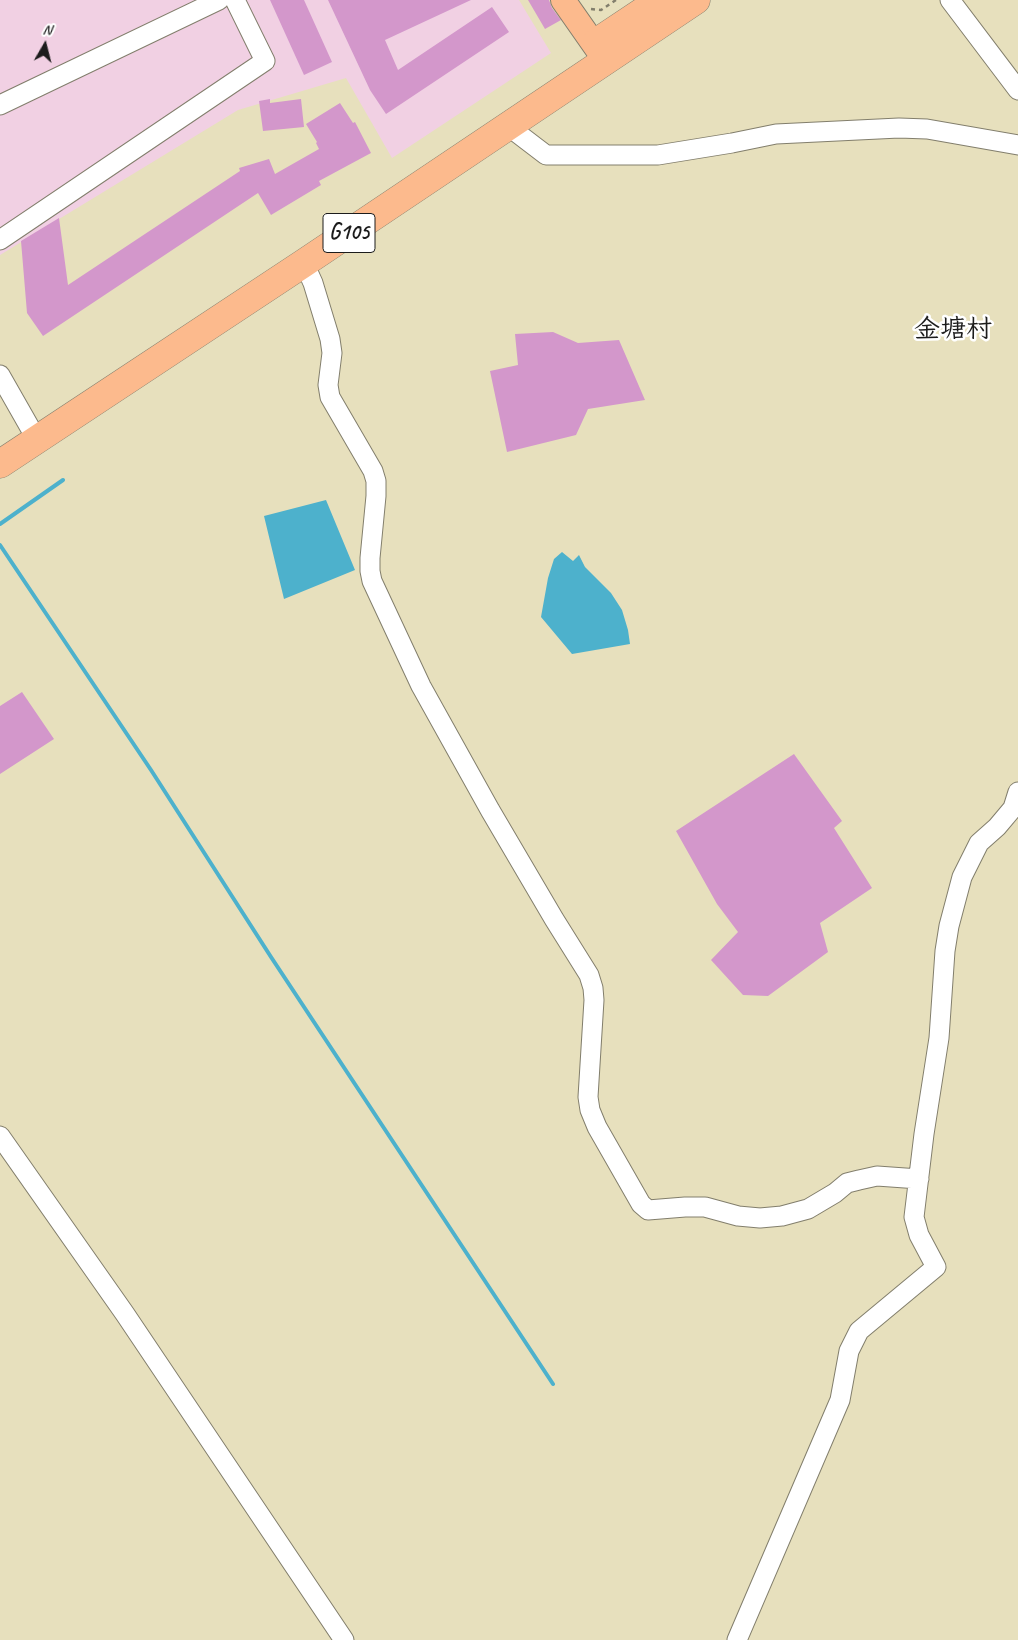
<!DOCTYPE html>
<html>
<head>
<meta charset="utf-8">
<style>
	body { margin:0 }
	#map { position:relative; width:1018px; height:1640px; overflow:hidden; background:#e7e0bd; font-family:Caveat,sans-serif }
	canvas { display:block }
	.north { position:absolute; left:20px; top:20px; width:50px; height:50px; -webkit-text-stroke:4px #fff; paint-order:stroke; rotate:8deg; font-size:14px; font-weight:700; line-height:20px; text-align:center; color:#1c1c1c }
	.north::after { content:''; display:block; margin:auto; width:18px; height:22px; background:#1c1c1c; clip-path:polygon(50% 0,100% 100%,50% 72%,0 100%) }
</style>
</head>
<body>
<div id="map">
<canvas width="1018" height="1640"></canvas>
<div class="north">N</div>
</div>
<script>
const c = document.querySelector('canvas').getContext('2d');
c.lineJoin = 'round';
function paint(path, color) { c.fillStyle = color; c.fill(path, 'evenodd'); }
const shape = rows => new Path2D(rows.map(r => 'M' + r).join(''));
function trace(path, color, width, dash) { c.strokeStyle = color; c.lineWidth = width; c.lineCap = dash ? 'butt' : 'round'; c.setLineDash(dash || []); c.stroke(path); }
function label(font, color, halo, rows, align = 'center') {
  c.font = font + ' Caveat,"LXGW WenKai TC",sans-serif'; c.lineWidth = 5; c.setLineDash([]); c.textBaseline = 'middle'; c.strokeStyle = halo; c.fillStyle = color; for (const [text, x, y, turn = 0] of rows) {
    c.save(); c.translate(x, y); c.rotate((+turn || 0) * Math.PI / 180); c.textAlign = isNaN(turn) ? turn : align; if (halo) c.strokeText(text, 0, 0); c.fillText(text, 0, 0); c.restore();
  }
}
const built = shape([
	[0,0,519,0,551,53,392,158,346,78,238,110,0,255]
]);
const water = shape([
	[326,500,355,570,284,599,264,516],
	[562,552,573,561,579,555,585,567,611,593,622,610,628,630,630,644,572,654,541,617,548,578,554,559]
]);
const stream = shape([
	[0,524,63,480],
	[0,545,151,770,271,957,553,1384]
]);
const building = shape([
	[270,0,304,0,332,62,304,75],
	[328,0,471,0,385,40,398,70,492,7,509,32,386,114,370,90],
	[528,0,549,0,552,8,561,20,545,29],
	[270,99,270,103,301,99,304,127,263,131,259,101],
	[340,103,353,123,355,122,371,153,319,181,321,185,271,215,258,193,43,336,27,313,21,241,59,218,68,285,240,171,239,168,269,159,275,174,319,149,316,143,317,142,306,124],
	[553,332,578,343,619,340,645,400,588,409,576,435,507,452,490,371,518,365,515,334],
	[22,692,54,739,0,774,0,706],
	[794,754,842,821,834,828,872,888,820,923,828,952,768,996,743,995,711,960,738,932,717,904,676,831]
]);
const path = shape([
	[591,9,601,10,616,0]
]);
const minor = shape([
	[950,0,1018,90],
	[0,105,219,0],
	[508,126,546,155,658,155,732,143,776,134,899,128,927,129,1018,145],
	[0,240,265,61,235,0],
	[304,263,313,283,330,339,332,353,328,385,330,397,373,471,376,481,376,496,370,558,370,571,372,581,421,686,490,810,554,919,589,975,593,988,594,1000,588,1097,590,1110,597,1127,641,1204,648,1210,685,1207,705,1207,738,1216,760,1218,782,1216,808,1209,835,1193,847,1183,859,1180,877,1176,919,1179],
	[0,375,37,440],
	[0,1136,125,1314,344,1640],
	[737,1640,840,1400,849,1351,859,1331,936,1267,919,1235,914,1217,924,1134,939,1038,945,951,949,926,962,877,979,843,997,827,1013,808,1018,792]
]);
const major = shape([
	[563,0,605,60]
]);
const highway = shape([
	[597,42,660,0],
	[0,464,304,263,696,0]
]);
const shields = [
	[349,233,52]
];
const shieldNames = [
	["G105",349,233]
];
const quarterNames = [
	["金塘村",953,330]
];
paint(built, '#f1d0e3');
paint(water, '#4db1cc');
trace(stream, '#4db1cc', 4);
paint(building, '#d397cb');
trace(minor, '#827e6c', 21);
trace(major, '#827e6c', 26);
trace(highway, '#827e6c', 29);
trace(path, '#827e6c', 2.5, [4, 4]);
trace(minor, '#fff', 19);
trace(major, '#fcba8d', 24);
trace(highway, '#fcba8d', 28);
for (const [x, y, w] of shields) { const box = new Path2D(); box.roundRect(x - w / 2, y - 19.5, w, 39, 4); c.fillStyle = '#fff'; c.fill(box); trace(box, '#1c1c1c', 1); }
label('bold 22px', '#1c1c1c', null, shieldNames);
label('26px', '#1c1c1c', '#fff', quarterNames);
</script>
</body>
</html>
